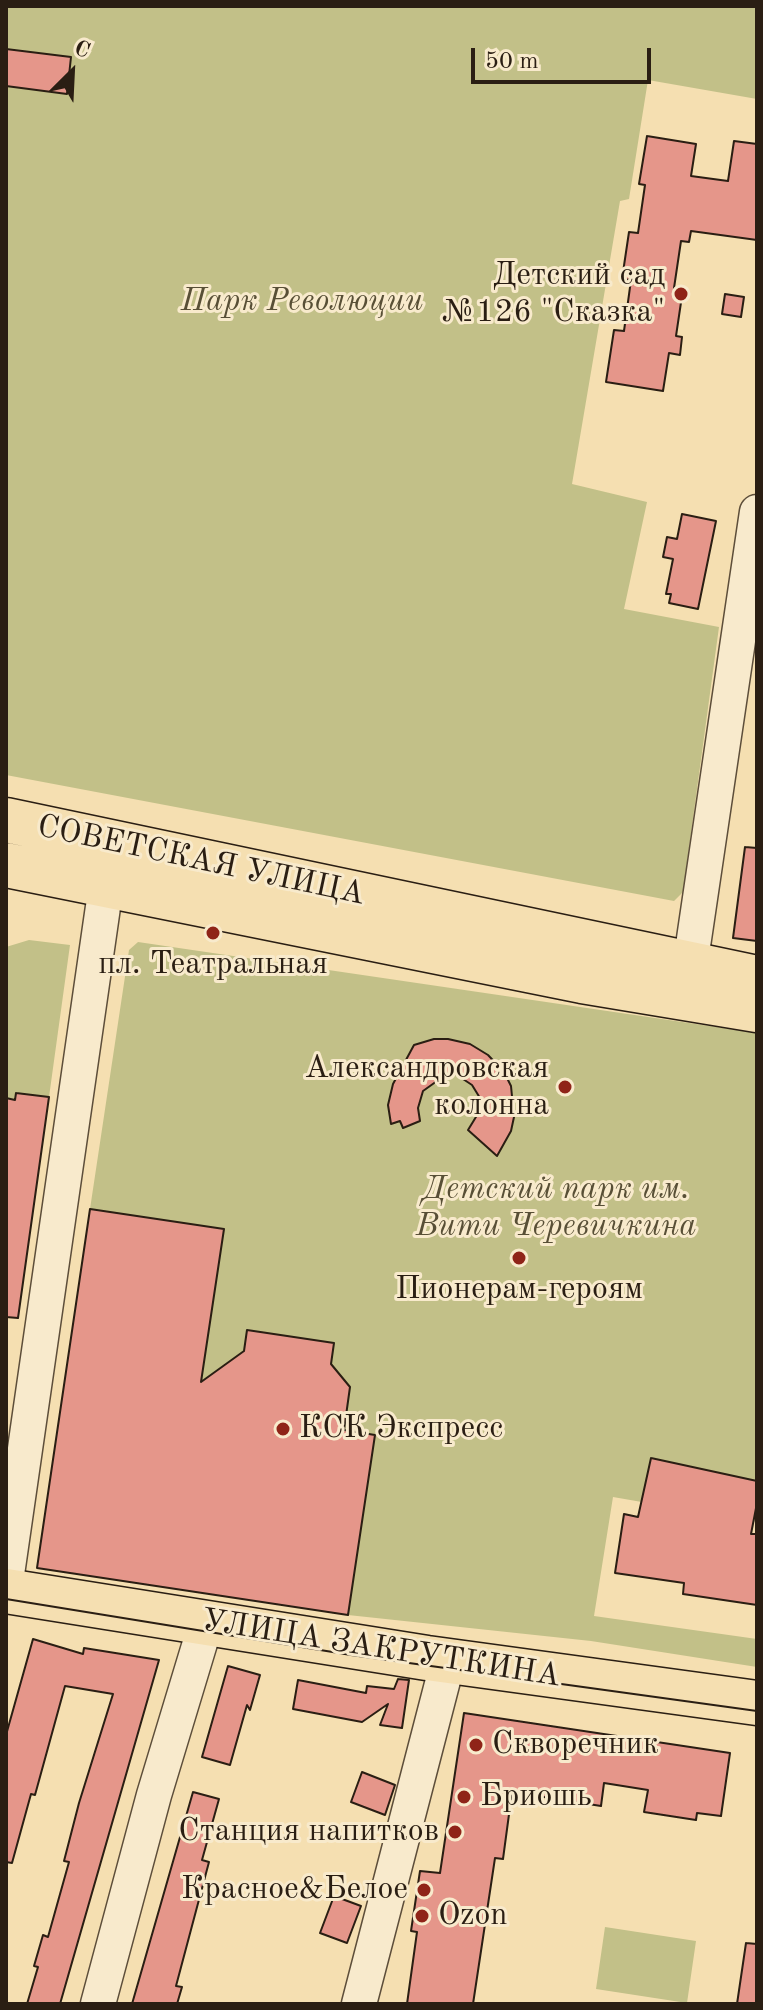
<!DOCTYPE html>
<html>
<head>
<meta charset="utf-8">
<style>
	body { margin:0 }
	#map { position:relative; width:763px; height:2010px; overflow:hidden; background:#f5dfb1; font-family:"Old Standard TT",serif }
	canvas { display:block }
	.frame { position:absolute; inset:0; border:8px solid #2a1e13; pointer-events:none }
	.north { position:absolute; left:32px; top:32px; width:80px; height:80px; -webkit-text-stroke:6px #f8eacc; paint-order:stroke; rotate:24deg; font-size:22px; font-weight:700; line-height:32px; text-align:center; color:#2a1e13 }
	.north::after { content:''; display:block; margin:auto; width:28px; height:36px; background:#2a1e13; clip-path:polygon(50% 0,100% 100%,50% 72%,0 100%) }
	.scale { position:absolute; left:471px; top:48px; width:180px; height:36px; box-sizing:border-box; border:4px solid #2a1e13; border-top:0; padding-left:10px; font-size:24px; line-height:28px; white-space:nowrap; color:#2a1e13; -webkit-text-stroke:6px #f8eacc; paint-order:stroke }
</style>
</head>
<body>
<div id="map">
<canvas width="763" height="2010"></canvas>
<div class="frame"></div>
<div class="north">С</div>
<div class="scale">50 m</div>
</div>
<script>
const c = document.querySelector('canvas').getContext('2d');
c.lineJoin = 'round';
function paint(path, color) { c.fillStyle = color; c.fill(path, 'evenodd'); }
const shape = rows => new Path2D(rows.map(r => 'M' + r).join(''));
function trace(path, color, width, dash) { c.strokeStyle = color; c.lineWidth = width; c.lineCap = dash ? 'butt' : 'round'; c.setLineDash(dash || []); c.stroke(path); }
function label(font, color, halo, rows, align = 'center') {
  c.font = font + ' "Old Standard TT",serif'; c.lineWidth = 6; c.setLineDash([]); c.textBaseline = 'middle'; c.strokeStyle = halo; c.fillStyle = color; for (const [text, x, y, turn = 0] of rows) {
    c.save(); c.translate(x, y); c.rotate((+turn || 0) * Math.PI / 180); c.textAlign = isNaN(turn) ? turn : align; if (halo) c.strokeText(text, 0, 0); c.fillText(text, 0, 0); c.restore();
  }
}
const green = shape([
	[6,6,757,6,757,99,648,80,629,199,620,201,572,484,647,502,624,609,719,627,683,892,674,901,6,775],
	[29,940,70,945,49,1097,17,1093,15,1100,6,1099,6,947],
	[138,942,757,1033,757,1522,613,1497,594,1616,757,1639,757,1667,591,1641,348,1615,157,1586,185,1393,199,1395,224,1230,90,1209,129,950],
	[605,1927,696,1941,687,2003,596,1989]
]);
const building = shape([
	[6,49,71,57,67,94,6,86,6,49],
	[647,136,696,144,691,176,728,181,734,141,757,144,757,240,691,231,689,242,681,241,674,288,683,289,676,336,682,337,680,355,669,353,663,391,606,382,614,330,624,331,631,280,622,279,629,232,638,233,645,185,639,184,647,136],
	[725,294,744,297,741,317,722,314,725,294],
	[682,514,716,521,698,609,669,603,671,594,666,594,673,559,663,557,667,537,677,539,682,514],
	[745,847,757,848,757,941,733,938,745,847],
	[434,1039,448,1039,470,1044,488,1055,504,1072,511,1086,514,1117,511,1131,497,1156,468,1130,479,1112,480,1098,472,1085,451,1071,423,1091,418,1108,420,1121,403,1128,400,1121,391,1124,388,1105,393,1084,414,1045,434,1039],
	[16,1093,49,1097,18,1318,6,1317,6,1098,15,1100,16,1093],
	[90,1209,224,1229,201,1382,244,1351,247,1330,334,1343,331,1364,350,1387,344,1430,375,1435,348,1615,37,1568,90,1209],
	[651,1458,757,1481,757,1503,751,1534,757,1534,757,1605,683,1594,684,1583,615,1573,624,1514,638,1517,651,1458],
	[33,1639,83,1654,84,1648,159,1660,60,2004,27,2004,38,1967,34,1966,43,1935,48,1937,69,1862,64,1861,79,1803,113,1694,65,1686,35,1795,31,1794,12,1863,6,1862,6,1735,33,1639],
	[228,1666,260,1675,250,1710,247,1705,230,1765,202,1757,228,1666],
	[398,1679,409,1680,402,1728,380,1725,388,1704,362,1722,293,1709,298,1680,366,1693,367,1686,394,1689,398,1679],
	[464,1713,730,1753,721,1816,697,1813,696,1820,644,1812,648,1790,604,1783,601,1806,512,1792,503,1859,495,1858,473,2004,407,2004,417,1932,411,1931,420,1871,440,1873,464,1713],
	[362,1772,395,1785,385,1815,351,1802,362,1772],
	[193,1792,219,1799,202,1860,209,1862,176,1986,182,1987,177,2004,132,2004,193,1792],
	[334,1896,361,1906,347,1943,320,1933,334,1896],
	[746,1943,757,1944,757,2004,737,2004,746,1943]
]);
const minor = shape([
	[690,966,757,512],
	[6,1581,106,886],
	[98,2004,154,1795,206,1623],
	[359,2004,448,1661]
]);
const major = shape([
	[6,820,757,978],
	[6,865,582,981,757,1010],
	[6,1591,427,1658,757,1703]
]);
const tram = shape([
	[6,1599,351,1655,757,1711]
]);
const markers = [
	[681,294,8,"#8f2418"],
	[213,933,8,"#8f2418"],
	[565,1087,8,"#8f2418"],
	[519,1258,8,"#8f2418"],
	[283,1429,8,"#8f2418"],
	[476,1745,8,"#8f2418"],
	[464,1797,8,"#8f2418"],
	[455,1832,8,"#8f2418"],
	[424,1890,8,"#8f2418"],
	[422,1916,8,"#8f2418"]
];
const poiNames = [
	["Детский сад",665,276],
	["№126 \"Сказка\"",665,313],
	["пл. Театральная",213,965,"center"],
	["Александровская",549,1069],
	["колонна",549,1106],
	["Пионерам-героям",519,1290,"center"],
	["КСК Экспресс",299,1429,"left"],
	["Скворечник",492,1745,"left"],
	["Бриошь",480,1797,"left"],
	["Станция напитков",439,1832],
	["Красное&Белое",408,1890],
	["Ozon",438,1916,"left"]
];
const parkNames = [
	["Парк Революции",302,302],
	["Детский парк им.",556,1190],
	["Вити Черевичкина",556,1227]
];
const streetNames = [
	["СОВЕТСКАЯ УЛИЦА",201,861,12],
	["УЛИЦА ЗАКРУТКИНА",381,1649,9]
];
paint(green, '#c2c088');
paint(building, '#e5968a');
trace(building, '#2a1e13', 2);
trace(minor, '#5d4e3a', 37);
trace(major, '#2a1e13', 47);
trace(minor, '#f8eacc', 34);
trace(major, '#f5dfb1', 44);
trace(tram, '#2a1e13', 2);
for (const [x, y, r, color] of markers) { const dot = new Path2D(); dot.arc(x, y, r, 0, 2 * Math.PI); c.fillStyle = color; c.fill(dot); trace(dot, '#f8eacc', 3); }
label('32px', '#2a1e13', '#f8eacc', poiNames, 'right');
label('italic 32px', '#584f36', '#f8eacc', parkNames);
label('32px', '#2a1e13', '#f8eacc', streetNames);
</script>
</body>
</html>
